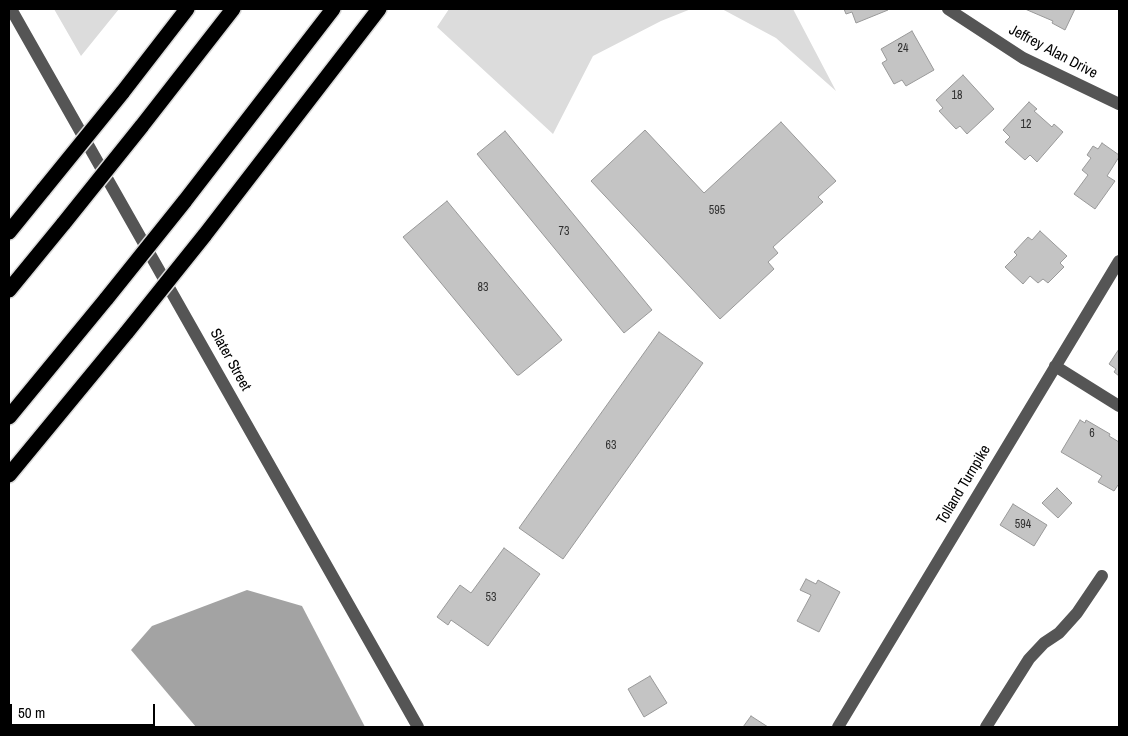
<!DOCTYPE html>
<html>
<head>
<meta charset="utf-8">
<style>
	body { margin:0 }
	#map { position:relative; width:1128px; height:736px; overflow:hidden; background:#fff; font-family:"Archivo Narrow",sans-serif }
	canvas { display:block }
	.frame { position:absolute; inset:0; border:10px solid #000; pointer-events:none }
	.scale { position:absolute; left:10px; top:704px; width:145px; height:22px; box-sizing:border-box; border:2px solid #000; border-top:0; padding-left:6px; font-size:15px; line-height:18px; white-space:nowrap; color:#000; -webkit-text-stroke:4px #fff; paint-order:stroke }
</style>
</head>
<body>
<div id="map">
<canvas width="1128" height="736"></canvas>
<div class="frame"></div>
<div class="scale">50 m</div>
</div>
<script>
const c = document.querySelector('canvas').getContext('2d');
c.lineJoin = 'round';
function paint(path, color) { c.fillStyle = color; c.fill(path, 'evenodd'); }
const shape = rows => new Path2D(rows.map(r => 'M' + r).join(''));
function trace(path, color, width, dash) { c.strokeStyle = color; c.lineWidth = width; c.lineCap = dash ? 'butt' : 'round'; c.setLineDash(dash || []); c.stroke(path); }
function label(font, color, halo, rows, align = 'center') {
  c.font = font + ' "Archivo Narrow",sans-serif'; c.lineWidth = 5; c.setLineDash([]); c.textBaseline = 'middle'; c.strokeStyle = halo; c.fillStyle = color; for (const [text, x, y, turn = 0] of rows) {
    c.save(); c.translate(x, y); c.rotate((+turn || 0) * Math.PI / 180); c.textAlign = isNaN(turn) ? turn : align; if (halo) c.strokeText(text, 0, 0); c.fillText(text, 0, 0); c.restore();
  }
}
const green = shape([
	[54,9,119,9,81,56],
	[449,9,691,9,661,21,593,56,553,134,437,27],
	[722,9,793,9,836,91,776,38]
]);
const water = shape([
	[247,590,302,606,365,727,196,727,131,650,152,626]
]);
const building = shape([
	[844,9,887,9,888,10,856,23,852,12,846,14,844,9],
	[1025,9,1075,9,1065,30,1052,23,1053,21,1025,9],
	[912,31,934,70,906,86,902,80,894,84,882,63,887,60,881,49,912,31],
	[963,75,994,109,967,134,960,126,956,129,939,111,943,108,936,100,963,75],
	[1029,102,1037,109,1034,111,1052,127,1054,124,1063,132,1037,162,1030,155,1025,160,1005,142,1010,137,1003,130,1029,102],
	[781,122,836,181,818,197,823,202,773,247,778,253,768,262,774,269,720,319,591,181,645,130,704,193,781,122],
	[505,131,652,310,624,333,477,154,505,131],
	[1102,143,1119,155,1119,157,1107,176,1115,181,1095,209,1074,194,1088,175,1082,170,1091,158,1087,155,1093,146,1098,149,1102,143],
	[447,201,562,340,519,375,517,375,403,237,447,201],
	[1040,231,1067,256,1060,263,1064,267,1048,283,1043,279,1038,283,1030,276,1023,284,1005,267,1017,255,1014,252,1028,237,1032,240,1040,231],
	[659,332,703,363,563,559,519,528,659,332],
	[1119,349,1119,376,1114,372,1116,369,1109,364,1119,349],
	[1080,420,1085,423,1086,420,1110,434,1109,436,1119,442,1119,485,1118,485,1114,491,1098,482,1102,476,1061,452,1080,420],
	[1057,488,1072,503,1058,518,1042,503,1057,488],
	[1013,504,1047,525,1034,546,1000,525,1013,504],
	[504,548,540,574,488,646,451,620,448,625,437,617,460,585,471,593,504,548],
	[806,579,816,584,818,580,840,592,819,632,797,621,811,595,800,590,806,579],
	[650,676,667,703,644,717,628,689,650,676],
	[751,716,768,727,743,727,751,716]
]);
const minor = shape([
	[11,9,418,727],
	[948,9,1023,58,1119,104],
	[1055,366,1119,406],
	[838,727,1119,261],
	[986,727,1029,659,1044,643,1059,633,1077,613,1102,576]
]);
const highway = shape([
	[122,93,187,9],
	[141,127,233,9],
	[184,202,333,9],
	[9,232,44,189],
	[204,236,379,9],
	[9,290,64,223],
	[9,417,107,298],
	[9,475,127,332]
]);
const highwayBridge = shape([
	[44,189,122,93],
	[64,223,141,127],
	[107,298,184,202],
	[127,332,204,236]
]);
const numberNames = [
	["24",903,49],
	["18",957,96],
	["12",1026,125],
	["595",717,211],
	["73",564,232],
	["83",483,288],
	["6",1092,434],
	["63",611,446],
	["594",1023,525],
	["53",491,598]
];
const streetNames = [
	["Jeffrey Alan Drive",1053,52,28],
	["Slater Street",230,360,61],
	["Tolland Turnpike",964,485,-59]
];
paint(green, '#dcdcdc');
paint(water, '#a3a3a3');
paint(building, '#c4c4c4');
trace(building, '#999', 1);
trace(highway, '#dbdbdb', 18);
trace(minor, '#555', 12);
trace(highway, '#000', 15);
trace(highwayBridge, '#dbdbdb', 18, []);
trace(highwayBridge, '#000', 15);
label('12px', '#313131', null, numberNames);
label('15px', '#000', '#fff', streetNames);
</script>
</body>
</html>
